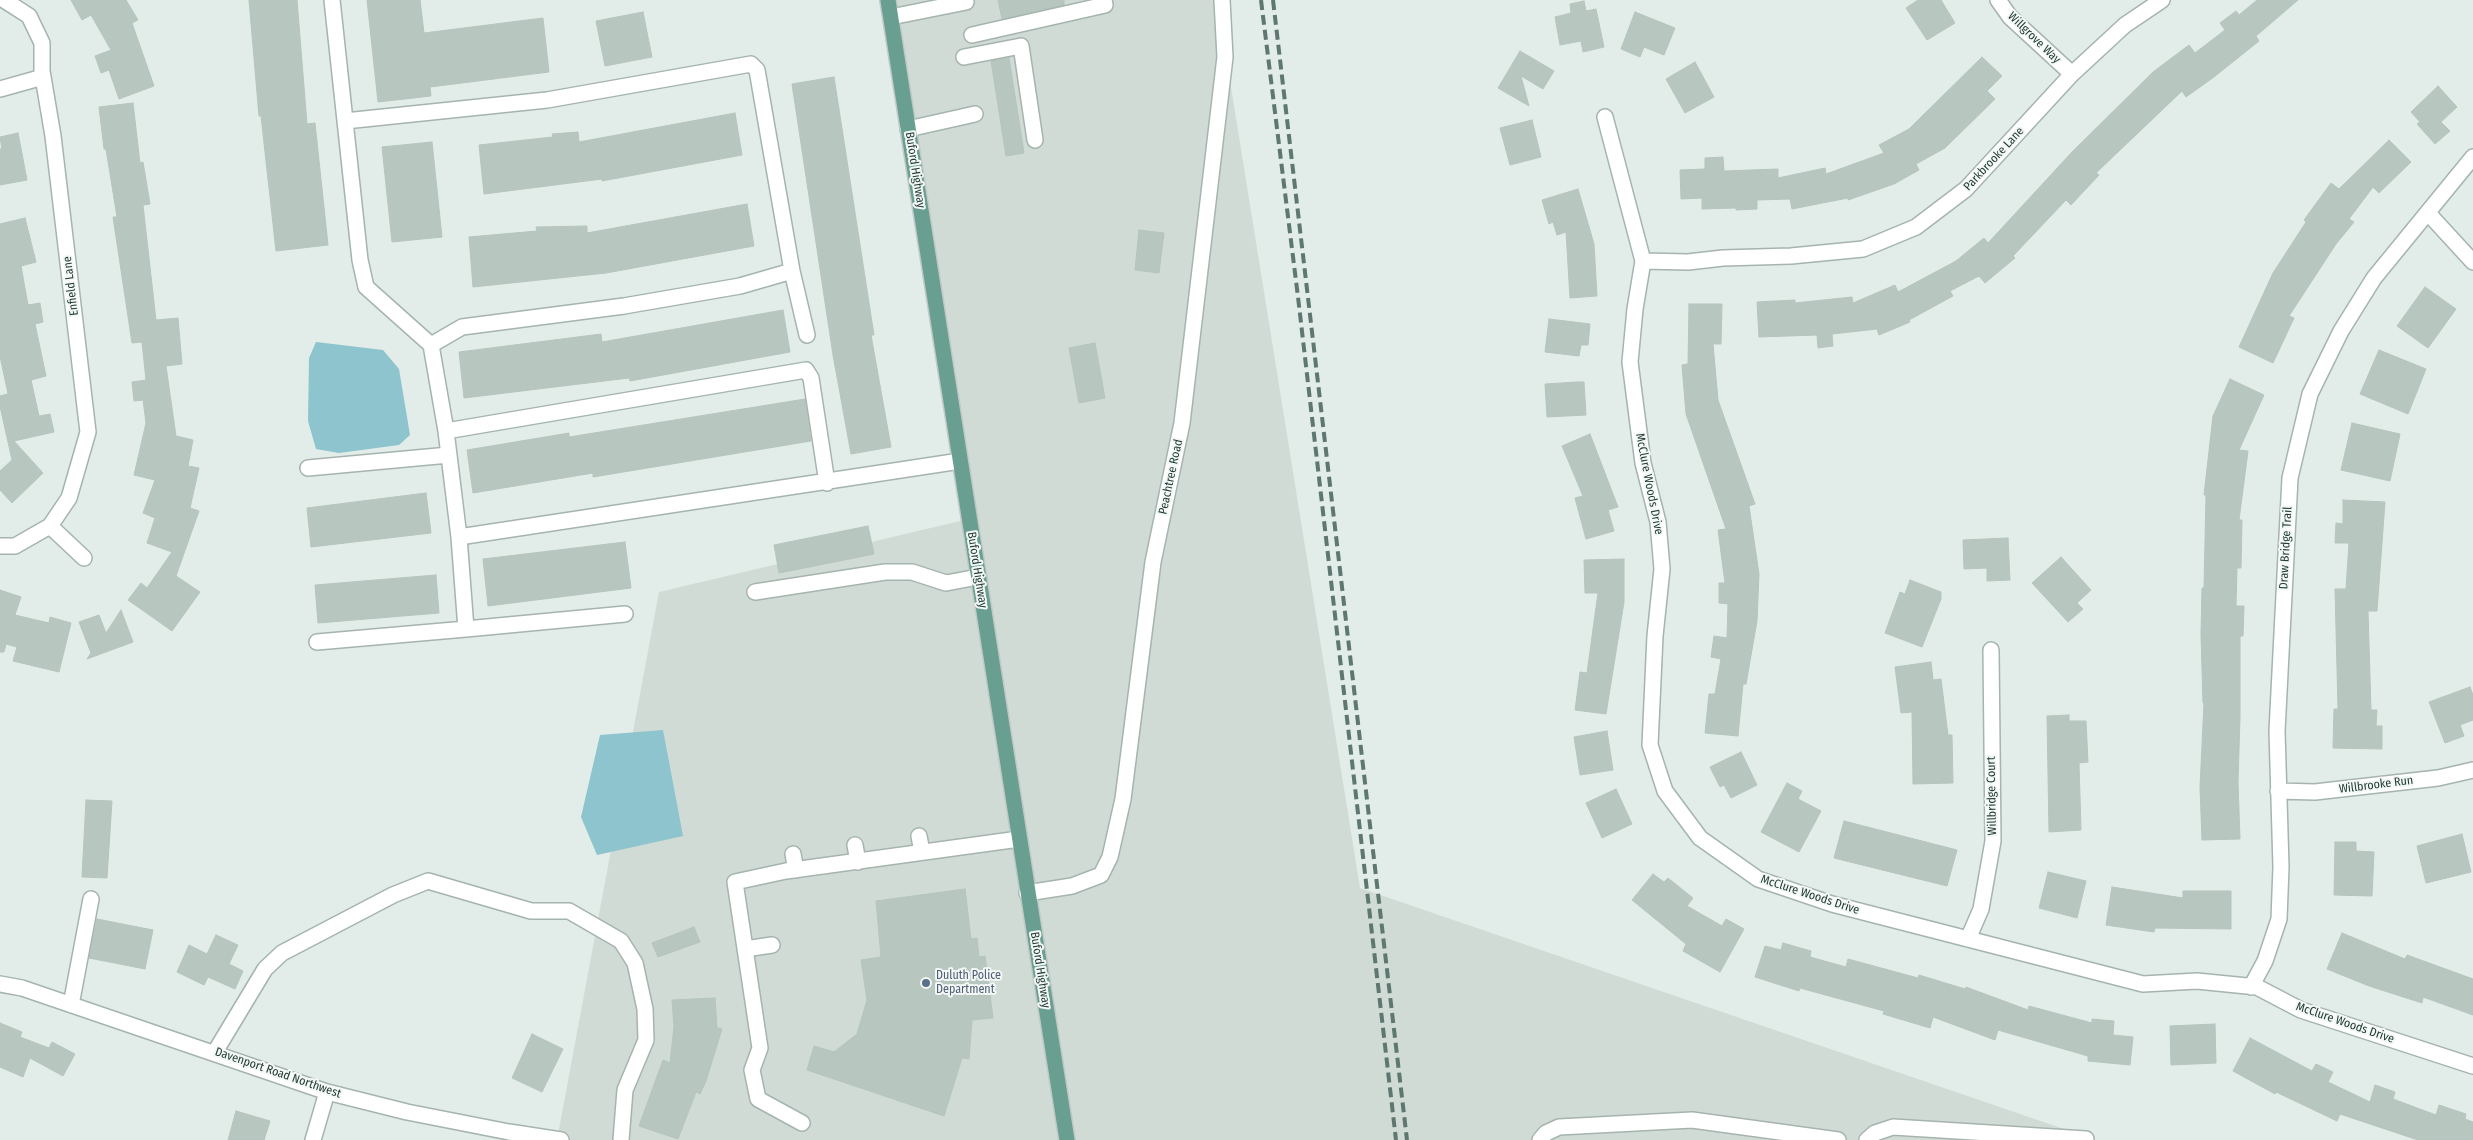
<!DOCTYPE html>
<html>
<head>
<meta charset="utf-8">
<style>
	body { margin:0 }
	canvas { display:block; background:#e2ece8 }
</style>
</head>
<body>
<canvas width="2473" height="1140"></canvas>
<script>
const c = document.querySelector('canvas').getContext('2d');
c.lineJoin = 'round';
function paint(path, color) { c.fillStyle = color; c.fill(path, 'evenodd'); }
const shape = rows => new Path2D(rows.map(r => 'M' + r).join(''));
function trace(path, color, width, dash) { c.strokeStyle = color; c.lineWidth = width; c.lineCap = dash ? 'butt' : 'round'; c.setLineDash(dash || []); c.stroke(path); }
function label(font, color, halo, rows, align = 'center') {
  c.font = font + ' "Fira Sans Condensed",sans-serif'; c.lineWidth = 4; c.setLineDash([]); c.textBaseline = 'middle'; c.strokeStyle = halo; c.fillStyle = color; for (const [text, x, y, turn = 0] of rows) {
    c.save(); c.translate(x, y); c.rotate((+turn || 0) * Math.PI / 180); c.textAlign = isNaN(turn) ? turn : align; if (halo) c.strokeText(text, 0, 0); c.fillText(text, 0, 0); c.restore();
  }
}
const built = shape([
	[882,0,1217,0,1360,888,2096,1140,557,1140,659,592,973,518]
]);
const water = shape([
	[316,342,383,350,399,369,410,435,399,445,339,453,316,449,308,421,309,358],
	[663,730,683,836,597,855,581,817,600,735]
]);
const building = shape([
	[71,0,126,0,138,20,132,23,154,86,119,99,109,70,101,73,95,56,111,50,91,15,82,20,71,0],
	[249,0,297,0,307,124,315,123,328,245,276,251,261,116,259,116,249,0],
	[367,0,420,0,424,33,543,18,549,72,430,87,431,96,378,102,367,0],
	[998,0,1064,0,1064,5,1002,19,998,0],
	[1918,0,1941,0,1955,23,1927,40,1906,8,1918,0],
	[2257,0,2298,0,2256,36,2259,41,2214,77,2186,97,2182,91,2096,173,2099,175,2071,205,2066,200,2013,256,2015,258,1985,283,1979,276,1950,291,1953,296,1909,320,1910,322,1879,335,1877,329,1832,334,1833,346,1818,348,1817,335,1759,337,1757,302,1795,300,1795,303,1852,297,1853,303,1895,285,1898,292,1956,261,1984,238,1988,243,2072,152,2153,72,2189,45,2195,53,2225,30,2220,23,2236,11,2239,15,2257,0],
	[1584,1,1586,11,1596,9,1604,47,1583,52,1581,41,1560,45,1555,17,1571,13,1570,4,1584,1],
	[643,12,652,57,605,66,596,21,643,12],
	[1635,12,1675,28,1664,55,1644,47,1640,57,1621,49,1635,12],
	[1520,51,1554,71,1543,89,1521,76,1529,106,1498,88,1520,51],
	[1982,57,2002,76,1987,91,1995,99,1945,148,1916,164,1919,170,1894,184,1848,200,1848,198,1792,209,1790,199,1757,200,1757,209,1736,210,1736,208,1702,209,1702,198,1681,199,1680,170,1705,169,1705,158,1723,157,1724,171,1778,169,1778,178,1825,168,1826,174,1884,153,1879,145,1909,129,1982,57],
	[1009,58,1024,153,1006,156,991,61,1009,58],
	[1695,62,1714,97,1685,113,1666,79,1695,62],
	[834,77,874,335,871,335,891,447,851,454,833,355,792,84,834,77],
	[2438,86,2457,107,2441,122,2450,131,2435,144,2417,124,2420,122,2411,112,2438,86],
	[133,103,140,163,143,162,150,204,143,205,156,320,178,318,182,364,166,366,176,436,193,440,188,466,199,468,190,508,199,511,176,576,200,592,172,631,128,600,141,583,147,588,172,552,147,543,155,518,143,513,155,480,134,475,146,423,143,400,134,401,132,382,146,380,142,342,132,343,113,217,117,217,106,149,104,149,99,107,133,103],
	[735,113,742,155,602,181,602,179,484,194,479,145,553,137,552,134,578,132,579,142,735,113],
	[1532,120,1541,157,1510,165,1500,128,1532,120],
	[18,133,27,180,0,185,0,149,2,149,0,137,18,133],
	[2389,140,2411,162,2379,193,2373,187,2349,219,2354,222,2336,244,2289,316,2294,318,2273,363,2239,347,2273,273,2306,222,2304,220,2331,183,2339,189,2389,140],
	[432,142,442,237,392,242,382,147,432,142],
	[1578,189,1594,244,1597,296,1570,298,1566,232,1557,235,1553,222,1549,224,1542,200,1578,189],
	[747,204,754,246,606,273,473,287,469,237,537,231,536,227,587,226,587,233,747,204],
	[25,218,36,262,21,266,28,305,40,303,43,322,35,324,46,376,31,380,39,416,50,414,54,432,14,441,43,473,12,503,0,490,0,471,12,460,0,406,0,396,8,394,0,356,0,224,25,218],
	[1139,230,1164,233,1159,273,1135,270,1139,230],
	[2425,287,2456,309,2428,348,2397,326,2425,287],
	[1689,304,1722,304,1721,344,1713,344,1718,400,1755,504,1749,506,1759,574,1757,621,1746,684,1743,684,1738,736,1705,733,1709,694,1715,694,1721,659,1711,657,1714,636,1727,638,1728,604,1719,603,1719,583,1725,583,1718,530,1726,529,1686,414,1682,365,1688,364,1689,304],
	[783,310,790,352,630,381,629,378,464,398,459,352,601,334,602,342,783,310],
	[1549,319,1590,324,1588,345,1581,345,1579,356,1545,352,1549,319],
	[1095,343,1105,398,1079,403,1069,348,1095,343],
	[2379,350,2426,369,2408,414,2360,394,2379,350],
	[2230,379,2264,395,2239,450,2248,451,2239,520,2242,520,2241,568,2237,568,2236,606,2244,606,2243,636,2240,636,2240,717,2238,782,2240,839,2202,840,2200,787,2204,703,2203,703,2201,634,2202,588,2204,588,2206,495,2204,495,2213,416,2230,379],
	[1577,382,1584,382,1586,415,1547,417,1545,384,1577,382],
	[805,399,811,441,593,477,593,473,473,493,467,450,569,433,569,437,805,399],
	[2352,423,2400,434,2390,481,2341,470,2352,423],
	[1590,434,1618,507,1608,510,1614,531,1586,539,1575,498,1583,496,1562,446,1590,434],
	[426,493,431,533,311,547,307,508,426,493],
	[2343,500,2385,502,2377,611,2368,611,2371,710,2377,710,2376,726,2382,726,2382,749,2333,748,2334,709,2338,709,2335,589,2346,589,2349,543,2335,543,2336,523,2343,524,2343,500],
	[868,526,874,554,779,573,774,545,868,526],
	[2008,538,2010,580,1987,581,1987,568,1964,569,1963,540,2008,538],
	[625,542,631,588,488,606,483,559,625,542],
	[2061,557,2091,590,2077,603,2083,609,2068,622,2032,583,2061,557],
	[1624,559,1624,602,1606,714,1575,710,1580,672,1587,673,1598,593,1585,593,1584,560,1624,559],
	[436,575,439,613,318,623,315,585,436,575],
	[1910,580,1941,592,1941,599,1922,647,1885,633,1900,592,1905,594,1910,580],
	[0,590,21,597,15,615,49,623,50,617,71,623,59,672,13,661,17,647,6,644,4,652,0,652,0,590],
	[121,610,133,642,87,659,91,653,79,622,99,615,106,633,121,610],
	[1931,662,1933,680,1941,679,1948,735,1952,735,1953,783,1913,784,1912,712,1901,713,1895,667,1931,662],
	[2470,687,2473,695,2473,720,2460,725,2464,736,2445,743,2429,702,2470,687],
	[2069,715,2069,721,2086,721,2088,762,2079,763,2081,830,2049,832,2047,716,2069,715],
	[1607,731,1613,770,1580,775,1574,737,1607,731],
	[1741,752,1757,785,1731,798,1724,785,1720,787,1710,767,1741,752],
	[1787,783,1802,791,1798,799,1821,811,1799,852,1761,832,1787,783],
	[1616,789,1632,824,1602,838,1586,803,1616,789],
	[86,800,112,801,107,878,82,877,86,800],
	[1844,821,1957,850,1947,886,1834,858,1844,821],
	[2462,834,2471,872,2426,883,2417,846,2462,834],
	[2335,842,2356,842,2356,851,2374,852,2372,896,2334,895,2335,842],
	[2048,872,2086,881,2077,918,2039,908,2048,872],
	[1653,874,1664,882,1668,878,1693,898,1687,906,1722,926,1726,919,1744,929,1720,972,1683,951,1686,944,1632,900,1653,874],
	[2112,887,2183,898,2183,891,2231,891,2231,929,2155,928,2154,932,2106,925,2112,887],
	[965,889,971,939,977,938,979,957,985,956,993,1018,972,1020,969,1059,962,1058,944,1116,807,1070,814,1046,834,1052,857,1034,867,1000,861,960,881,957,876,901,965,889],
	[97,919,153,930,145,969,89,958,97,919],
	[694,927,700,942,658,957,652,943,694,927],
	[2342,933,2405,959,2407,955,2473,979,2473,1015,2423,997,2422,1003,2369,986,2327,969,2342,933],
	[216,935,238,945,229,964,243,971,235,989,208,977,204,985,177,972,189,945,207,954,216,935],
	[1783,943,1811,951,1810,957,1846,967,1848,959,1918,978,1919,975,1965,989,1966,987,2028,1010,2029,1006,2092,1023,2092,1019,2114,1021,2113,1035,2133,1037,2130,1065,2088,1061,2088,1056,1998,1030,1995,1040,1933,1017,1930,1028,1883,1014,1884,1011,1800,988,1799,991,1755,977,1765,946,1781,950,1783,943],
	[715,998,717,1028,722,1029,706,1081,700,1094,696,1092,678,1139,639,1126,663,1060,670,1063,674,1027,672,1000,715,998],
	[0,1023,22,1032,20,1037,49,1048,52,1042,75,1054,63,1076,30,1058,23,1077,0,1067,0,1023],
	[2215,1024,2216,1063,2171,1065,2170,1026,2215,1024],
	[532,1034,563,1049,542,1092,512,1078,532,1034],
	[2250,1038,2312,1071,2316,1064,2333,1072,2328,1082,2370,1102,2375,1085,2395,1092,2393,1099,2436,1115,2439,1105,2466,1114,2465,1119,2473,1122,2473,1140,2418,1140,2340,1114,2337,1121,2276,1092,2275,1094,2233,1071,2250,1038],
	[236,1111,270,1121,264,1140,228,1140,236,1111]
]);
const minor = shape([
	[332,0,360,260,366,287,431,345,446,431,459,537,960,461],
	[1998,0,2010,17,2072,74],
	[891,17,966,2],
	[972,35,1105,5,1104,0],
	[964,57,1021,46,1035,140],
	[0,89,43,77],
	[1605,117,1643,261,1635,309,1630,362,1643,463,1658,522,1662,569,1655,636,1650,745,1665,791,1700,838,1758,879,1832,904,2143,984,2197,981,2257,987,2301,1010,2473,1066],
	[345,121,547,100,751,64,757,70,792,271,740,286,624,306,462,327,431,345],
	[908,129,975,114],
	[2428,213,2473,262],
	[1643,261,1688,262,1723,258,1791,256,1863,249,1916,227,1966,189,2072,74,2125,25,2162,0],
	[792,271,807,335],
	[446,431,806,370,811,378,827,483],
	[308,468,449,455],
	[50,526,84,558],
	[459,537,466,629,625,614],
	[0,546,15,546,50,526,69,498,88,432,53,136,42,71,42,43,29,16,4,0],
	[755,592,885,572,912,572,946,583,978,577],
	[317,642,466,629],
	[2278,791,2315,792,2438,778,2473,770],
	[919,836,922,852],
	[855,845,858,862],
	[793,854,796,870],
	[1027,893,1072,886,1101,875,1110,857,1123,799,1153,562,1182,423,1225,57,1222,0],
	[1968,939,1981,909,1993,841,1991,650],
	[745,949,772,945],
	[0,984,22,988,327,1092,407,1112,509,1132,561,1140],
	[2251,987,2265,961,2279,919,2281,867,2277,731,2290,478,2310,394,2341,331,2374,278,2473,157],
	[71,1005,91,899],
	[215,1052,265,969,282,953,393,895,428,881,531,911,569,911,621,941,635,963,645,1009,646,1040,625,1090,621,1140],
	[802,1123,758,1099,752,1070,760,1048,735,882,786,871,1019,839],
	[313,1140,327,1092],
	[1540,1140,1546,1133,1559,1127,1692,1120,1838,1140],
	[1867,1140,1875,1133,1893,1127,2086,1139]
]);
const major = shape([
	[888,0,1067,1140]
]);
const rail = shape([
	[1261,0,1298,297,1396,1140],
	[1273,0,1407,1140]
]);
const markers = [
	[926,983,5,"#5c6f8a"]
];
const streetNames = [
	["Willgrove Way",2034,38,44],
	["Parkbrooke Lane",1994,159,-47],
	["Buford Highway",915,170,81],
	["Enfield Lane",71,286,-97],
	["Peachtree Road",1171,477,-78],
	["McClure Woods Drive",1649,484,79],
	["Draw Bridge Trail",2286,548,-87],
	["Buford Highway",977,570,81],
	["Willbrooke Run",2376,785,-7],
	["Willbridge Court",1992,796,-91],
	["McClure Woods Drive",1810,895,18],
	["Buford Highway",1040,970,81],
	["McClure Woods Drive",2345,1023,19],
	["Davenport Road Northwest",278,1073,19]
];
const serviceNames = [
	["Duluth Police",936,976],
	["Department",936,990]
];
paint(built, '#d1dbd6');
paint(water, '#8dc4ce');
paint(building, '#b8c6c0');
trace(building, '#b5c5be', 1);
trace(minor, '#a5b4af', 18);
trace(major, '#c1c8c6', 18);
trace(minor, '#fff', 15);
trace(major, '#699f91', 15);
trace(rail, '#5e7770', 4, [10, 5]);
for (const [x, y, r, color] of markers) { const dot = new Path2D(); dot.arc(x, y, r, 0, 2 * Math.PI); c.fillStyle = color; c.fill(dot); trace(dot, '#f3f8f6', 2); }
label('12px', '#233c35', '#f3f8f6', streetNames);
label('12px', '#4e5e75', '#f3f8f6', serviceNames, 'left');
</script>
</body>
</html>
